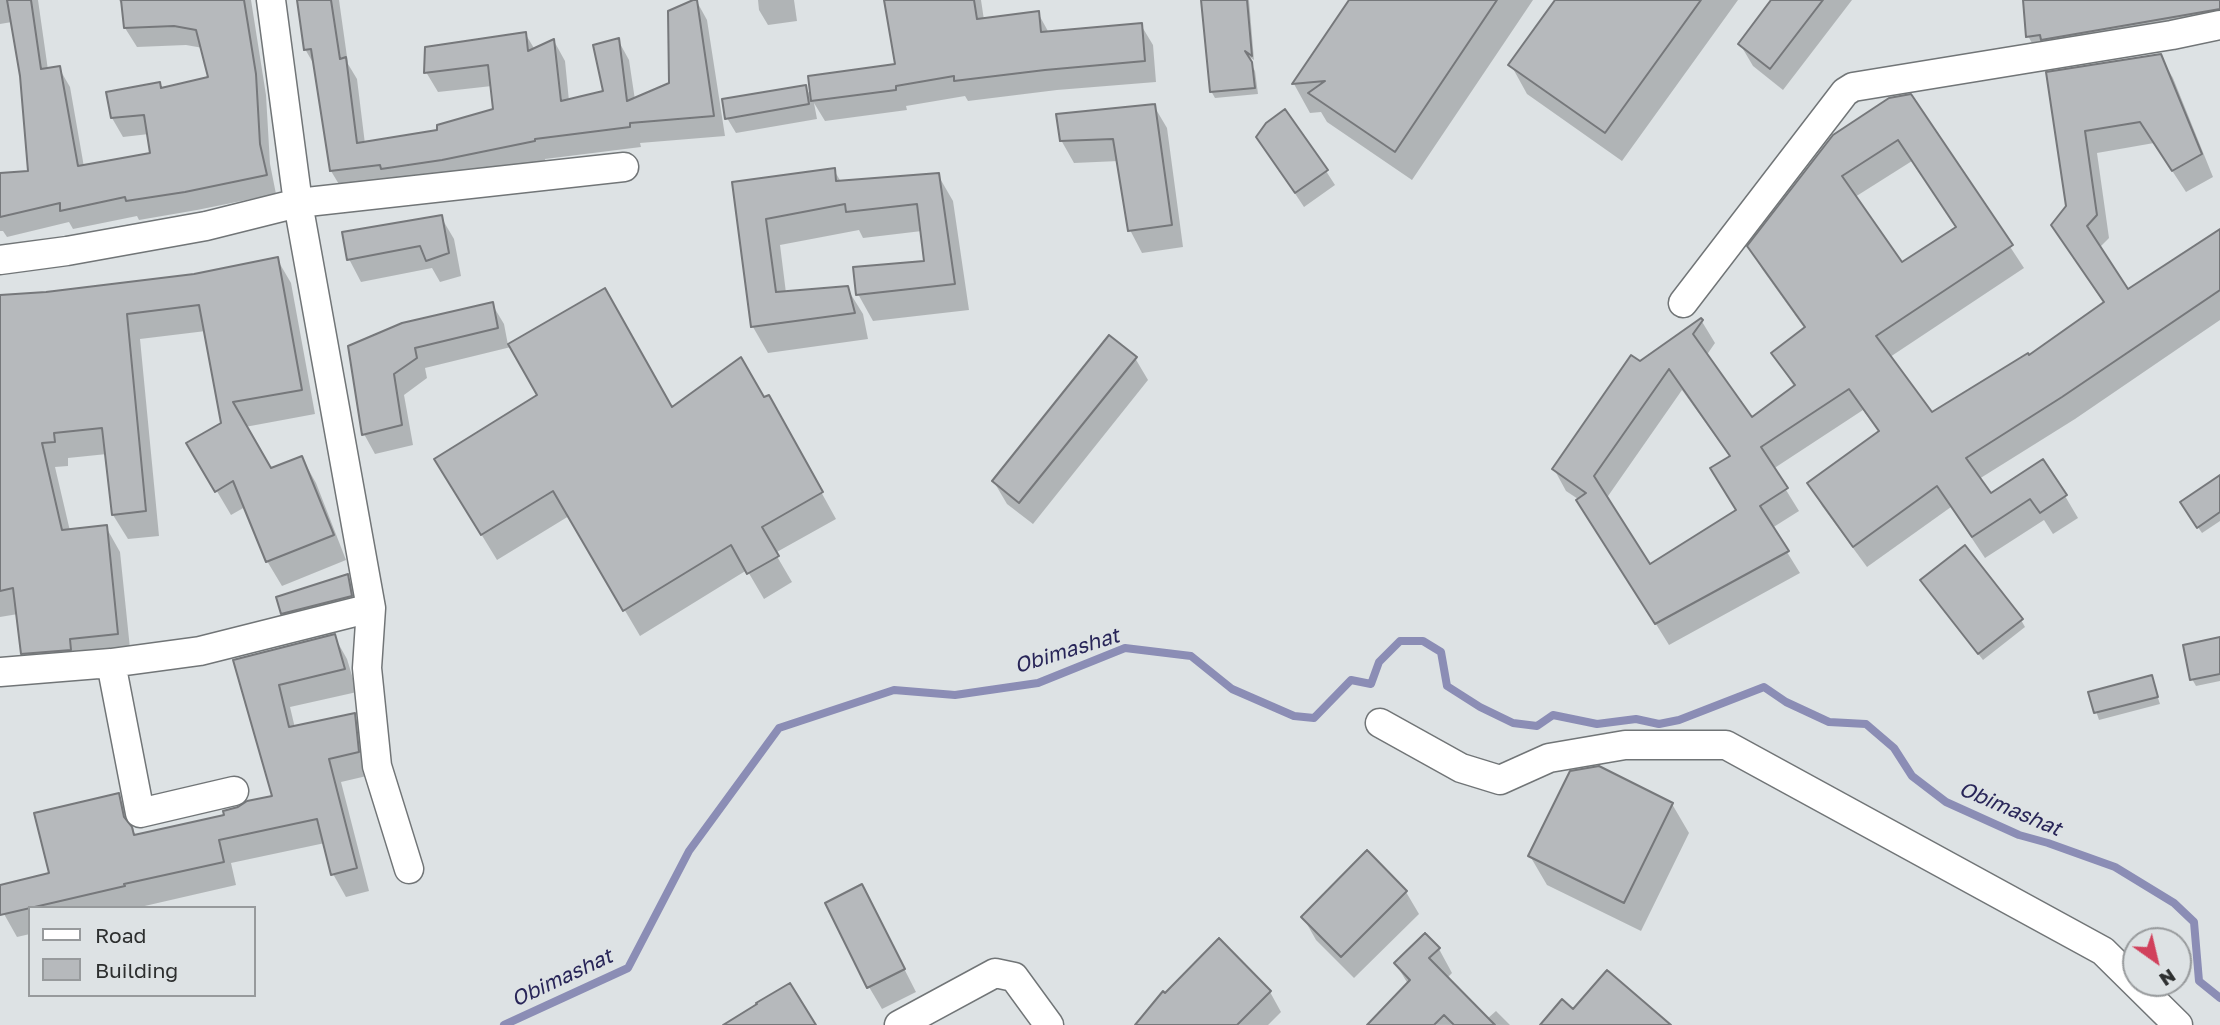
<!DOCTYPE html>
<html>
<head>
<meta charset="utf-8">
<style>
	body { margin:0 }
	#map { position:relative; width:2220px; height:1025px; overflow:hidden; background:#dde2e4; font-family:"Golos Text",sans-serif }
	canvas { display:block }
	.legend { position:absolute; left:28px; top:906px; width:228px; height:91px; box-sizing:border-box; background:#dde2e4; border:2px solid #979a9c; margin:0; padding:9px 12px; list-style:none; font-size:21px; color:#2d2f2f }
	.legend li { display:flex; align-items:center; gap:14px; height:35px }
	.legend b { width:35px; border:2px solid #979a9c }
	.north { position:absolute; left:2122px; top:927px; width:70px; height:70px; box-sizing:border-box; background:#dde2e4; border:2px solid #979a9c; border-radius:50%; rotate:146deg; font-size:19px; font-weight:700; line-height:28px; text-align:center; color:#2d2f2f }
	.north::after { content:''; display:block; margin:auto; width:24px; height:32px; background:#d1415c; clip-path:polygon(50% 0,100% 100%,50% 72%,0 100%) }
</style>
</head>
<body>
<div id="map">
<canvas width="2220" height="1025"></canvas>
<ul class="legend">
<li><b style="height:9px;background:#fff"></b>Road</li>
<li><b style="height:19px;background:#b6b9bc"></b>Building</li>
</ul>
<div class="north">N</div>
</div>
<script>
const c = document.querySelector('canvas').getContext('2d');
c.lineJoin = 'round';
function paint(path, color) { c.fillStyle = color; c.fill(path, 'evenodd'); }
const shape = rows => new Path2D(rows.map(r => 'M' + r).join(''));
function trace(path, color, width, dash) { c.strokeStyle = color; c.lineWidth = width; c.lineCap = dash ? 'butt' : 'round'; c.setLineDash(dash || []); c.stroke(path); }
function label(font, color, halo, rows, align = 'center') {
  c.font = font + ' "Golos Text",sans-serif'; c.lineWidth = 6; c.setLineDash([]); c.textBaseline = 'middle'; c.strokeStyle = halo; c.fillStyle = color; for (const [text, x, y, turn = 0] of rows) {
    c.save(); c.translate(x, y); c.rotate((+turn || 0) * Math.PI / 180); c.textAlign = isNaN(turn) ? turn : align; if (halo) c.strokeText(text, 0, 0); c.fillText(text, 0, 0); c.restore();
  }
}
const shadow = shape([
	[0,0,38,0,48,70,59,68,70,87,84,167,152,154,149,134,123,137,112,118,160,84,163,89,210,78,203,48,186,45,137,47,125,28,123,7,119,0,251,0,266,95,270,164,276,194,197,210,139,220,137,216,73,229,69,222,7,237,3,231,0,231,0,175,30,173,22,76,12,22,0,24],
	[298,0,339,0,348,64,357,79,365,144,439,131,495,110,492,86,438,92,426,72,525,33,535,50,554,41,565,61,569,101,605,92,618,40,629,60,635,100,671,84,696,0,707,20,725,136,640,143,641,147,545,159,546,162,454,180,343,191,331,171,316,68,305,49],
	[758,0,794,0,797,21,768,25,759,10],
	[886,0,981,0,984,20,1038,13,1049,33,1141,25,1153,45,1156,82,1057,90,968,101,965,96,906,106,907,110,825,121,814,103,817,119,736,133,727,118,805,87,813,99,898,66],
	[1203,0,1249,0,1254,60,1245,54,1255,71,1258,94,1215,98,1211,91],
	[1351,0,1533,0,1412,180,1327,122,1321,112,1310,113,1294,84],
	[1557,0,1738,0,1622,161,1527,94,1511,65],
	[1774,0,1852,0,1783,90,1753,66,1740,44],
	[2024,0,2220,0,2220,32,2041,59,2028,36],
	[2160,56,2173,78,2213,177,2186,192,2154,143,2097,153,2109,238,2099,248,2127,292,2220,233,2220,320,2075,419,1979,479,1991,495,2065,496,2078,518,2053,534,2044,520,1985,558,1951,507,1867,567,1822,506,1810,484,1879,433,1863,410,1773,469,1799,511,1772,528,1800,573,1669,645,1578,499,1566,491,1554,469,1640,363,1701,320,1715,343,1706,356,1752,419,1795,388,1773,353,1805,329,1762,269,1750,247,1911,96,2024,268,1890,357,1931,414,2028,357,2104,304,2053,225,2067,206,2048,74],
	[1912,161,1957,228,1902,264,1855,197],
	[1682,390,1731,458,1738,511,1649,567,1606,499],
	[1154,106,1167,128,1183,247,1142,253,1130,230,1119,161,1074,163,1061,140],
	[1258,138,1326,171,1335,185,1304,207],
	[834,170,841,182,938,175,953,201,969,310,873,321,858,294,926,262,922,231,863,238,859,230,780,245,786,293,847,288,863,314,868,339,768,353,753,327,734,184],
	[441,217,454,239,461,276,440,282,432,268,361,282,349,259],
	[277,259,291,283,315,414,245,427,271,471,302,458,316,483,346,560,282,586,267,561,245,507,231,515,189,444,223,424,206,331,140,339,159,536,128,539,113,515,107,454,68,458,68,466,55,467,70,531,106,527,120,552,131,658,37,678,23,653,18,614,0,617,0,297,46,294,194,275],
	[604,291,671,410,764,400,783,423,836,519,775,553,792,582,764,599,747,570,640,636,569,516,497,560,451,485,539,396,511,347,425,368,427,378,404,395,413,445,375,454,364,434,349,347,492,304,504,324,508,345],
	[1135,358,1148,380,1033,524,1007,504,994,482],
	[2220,478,2220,521,2202,533,2186,510],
	[347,576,356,591,359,610,291,628,282,613],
	[1926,587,2021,620,2025,627,1983,660],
	[334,636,347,659,357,692,290,707,295,728,354,715,367,738,371,775,341,782,369,891,346,897,333,874,325,843,231,863,236,885,136,908,30,908,30,934,17,937,4,914,0,899,0,887,51,874,118,795,131,818,135,836,226,817,274,797,235,661],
	[2220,639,2220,681,2196,686,2192,679],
	[2151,677,2160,704,2099,720,2090,693],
	[1672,804,1689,833,1641,931,1547,885,1530,856],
	[862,886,916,992,882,1009,869,987],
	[1406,892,1419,914,1354,978,1316,940,1303,917],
	[1439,949,1452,973,1447,978,1487,1019,1496,1011,1510,1025,1385,1025,1408,984,1396,964],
	[1270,992,1281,1012,1268,1025,1137,1025]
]);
const stream = shape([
	[504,1025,628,968,689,851,779,728,894,690,955,695,1038,683,1125,648,1191,656,1232,689,1294,716,1314,718,1351,680,1371,684,1379,662,1400,641,1423,641,1441,652,1447,686,1480,707,1513,723,1537,726,1553,715,1597,724,1636,719,1659,724,1679,720,1764,687,1786,702,1829,722,1866,724,1894,748,1912,776,1946,802,2019,835,2048,843,2115,867,2174,903,2194,922,2199,981,2220,998]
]);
const building = shape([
	[7,0,31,0,41,69,60,66,78,166,150,153,144,115,111,118,106,92,160,82,161,88,208,77,196,30,174,26,124,28,121,0,244,0,256,74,260,144,267,175,185,192,126,201,125,197,60,211,60,203,0,217,0,173,28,171,20,76,7,0],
	[297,0,331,0,340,59,346,57,357,143,437,130,437,125,493,109,488,65,424,73,425,47,526,32,528,51,554,39,561,101,603,91,593,45,619,38,627,101,669,83,668,11,693,0,697,0,714,116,630,123,630,127,535,139,535,141,442,160,381,169,380,165,330,171,311,49,304,50,297,0],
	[884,0,974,0,977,19,1039,11,1041,32,1142,23,1145,61,1045,70,954,81,954,76,896,86,896,90,811,101,808,76,895,64,884,0],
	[1201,0,1247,0,1252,56,1245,51,1252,62,1255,88,1210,92,1201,0],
	[1349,0,1497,0,1395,152,1308,93,1325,81,1292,84,1349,0],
	[1555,0,1701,0,1605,133,1508,65,1555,0],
	[1771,0,1823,0,1770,69,1738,44,1771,0],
	[2023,0,2220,0,2220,9,2041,40,2040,35,2026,37,2023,0],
	[2161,54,2202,154,2172,171,2140,122,2085,131,2097,215,2087,226,2128,289,2220,229,2220,290,2062,397,1966,458,1991,493,2043,459,2067,495,2040,513,2030,499,1972,537,1937,486,1853,547,1807,483,1879,431,1849,389,1761,447,1788,488,1760,506,1789,551,1655,624,1576,500,1586,493,1552,469,1631,355,1640,361,1701,318,1703,320,1693,334,1752,417,1795,385,1771,353,1805,327,1747,246,1833,135,1889,98,1911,94,2013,245,1876,336,1932,412,2028,353,2029,355,2104,302,2051,225,2066,206,2046,72,2161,54],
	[1898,140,1956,227,1902,262,1842,176,1898,140],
	[1669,369,1730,456,1710,468,1736,510,1650,564,1594,476,1669,369],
	[806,85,809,104,725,119,722,99,806,85],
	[1155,104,1172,225,1128,231,1113,139,1060,141,1056,114,1155,104],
	[1285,109,1328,170,1295,193,1256,137,1266,123,1285,109],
	[835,168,836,181,939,173,955,284,856,295,853,267,924,261,917,204,846,212,845,204,766,219,776,292,848,286,855,313,751,327,732,182,835,168],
	[442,215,449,253,426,261,420,246,347,260,342,232,442,215],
	[278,257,302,390,233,402,271,468,302,456,334,535,266,562,233,481,215,492,186,443,221,423,199,305,127,314,146,511,112,515,102,428,54,433,55,442,42,443,62,530,107,525,118,634,70,639,71,650,21,654,13,588,0,591,0,295,46,292,194,274,278,257],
	[605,288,672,407,741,357,764,397,769,395,823,492,762,527,779,556,747,574,731,545,623,611,553,491,481,535,434,459,537,395,508,344,605,288],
	[493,302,498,328,415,348,417,358,394,374,402,425,362,435,348,346,402,323,493,302],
	[1109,335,1137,357,1019,503,992,481,1109,335],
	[2220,475,2220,512,2197,528,2180,502,2220,475],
	[1965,545,2023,619,1978,654,1920,580,1965,545],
	[348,574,352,596,281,614,276,597,348,574],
	[335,634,345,669,279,685,289,727,355,713,359,752,329,759,357,868,331,875,317,819,219,840,224,862,124,884,125,886,0,915,0,885,49,873,34,813,119,793,124,817,132,827,134,835,224,815,223,811,238,807,247,801,272,796,233,660,335,634],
	[2220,637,2220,674,2190,680,2183,645,2220,637],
	[2152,675,2158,697,2094,713,2088,692,2152,675],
	[1599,766,1673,803,1624,903,1528,856,1570,771,1599,766],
	[1367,850,1407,891,1341,957,1301,917,1367,850],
	[862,884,905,969,867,988,825,903,862,884],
	[1425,933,1440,948,1429,958,1495,1025,1454,1025,1444,1015,1434,1025,1367,1025,1410,980,1394,963,1425,933],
	[1219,938,1271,991,1237,1025,1135,1025,1163,991,1165,993,1219,938],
	[1607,970,1671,1025,1540,1025,1562,999,1573,1009,1607,970],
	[790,983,816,1025,723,1025,757,1004,756,1003,790,983]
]);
const street = shape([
	[0,260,67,251,206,226,298,203,624,167],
	[1683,303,1845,92,1853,87,2172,35,2220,25],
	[371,608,367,668,377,766,409,869],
	[111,663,140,813,234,791],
	[0,672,111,663,200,651,371,608,298,203,271,0],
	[1380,723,1461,768,1500,780,1549,758,1625,745,1726,745,2103,951,2178,1025],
	[899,1025,995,973,1014,977,1049,1025]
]);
const waterNames = [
	["Obimashat",1067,651,-17],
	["Obimashat",2010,809,23],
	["Obimashat",562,978,-25]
];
paint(shadow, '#0003');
trace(stream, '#8b8db5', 8);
paint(building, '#b6b9bc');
trace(building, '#76787b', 2);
trace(street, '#717577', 31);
trace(street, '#fff', 28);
label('italic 21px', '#282558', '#dde2e4', waterNames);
</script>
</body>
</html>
